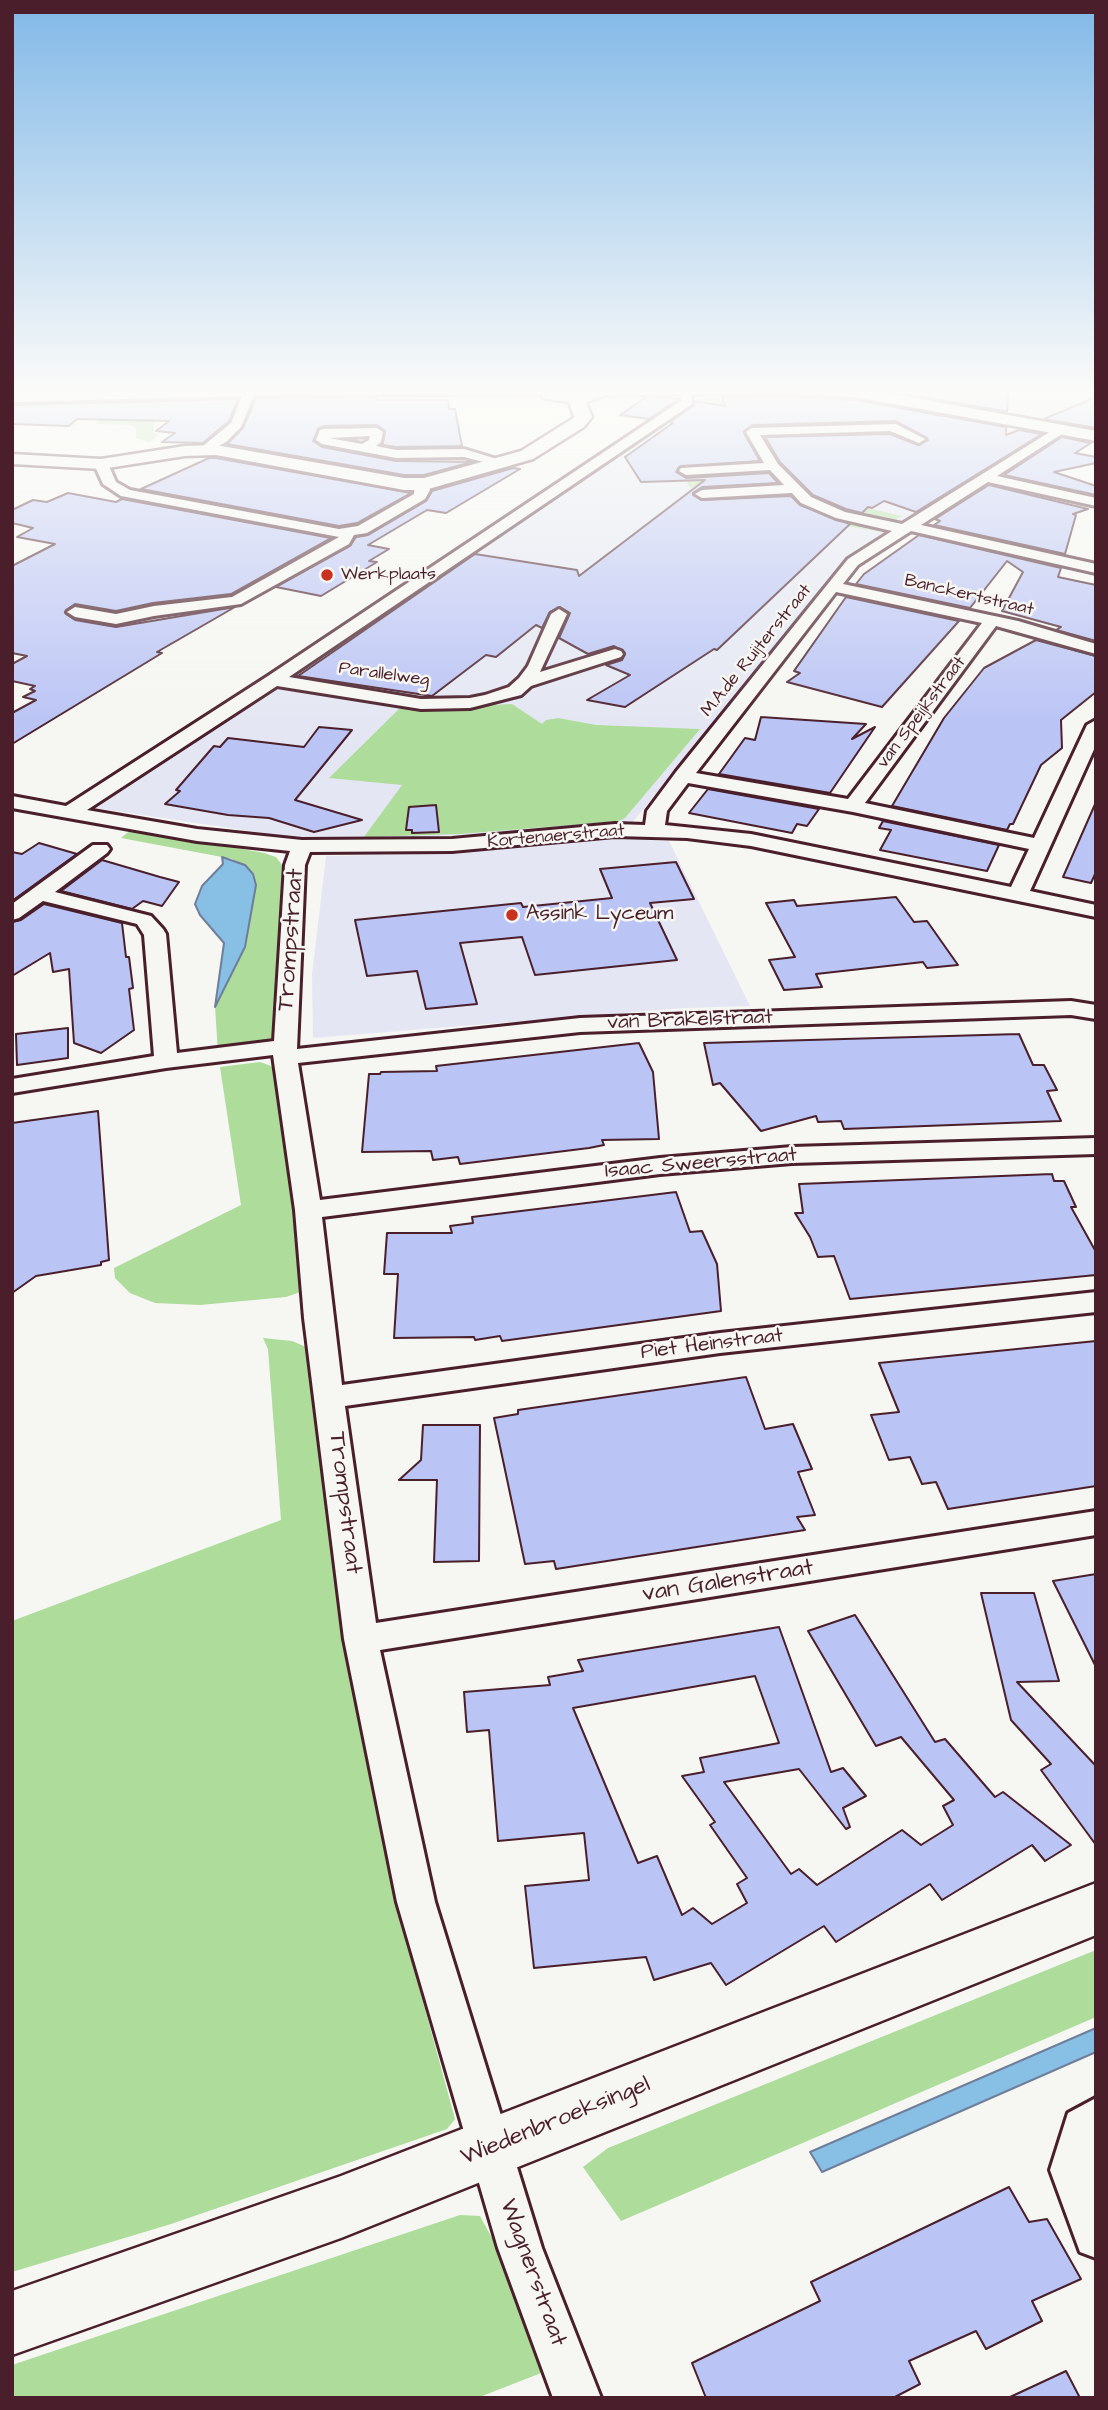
<!DOCTYPE html>
<html>
<head>
<meta charset="utf-8">
<style>
	body { margin:0 }
	#map { position:relative; width:1108px; height:2410px; overflow:hidden; background:#f6f6f2; font-family:"Architects Daughter",sans-serif }
	canvas { display:block }
	.frame { position:absolute; inset:0; border:14px solid #4a1f2b; pointer-events:none }
</style>
</head>
<body>
<div id="map">
<canvas width="1108" height="2410"></canvas>
<div class="frame"></div>
</div>
<script>
const c = document.querySelector('canvas').getContext('2d');
c.lineJoin = 'round';
function paint(path, color) { c.fillStyle = color; c.fill(path, 'evenodd'); }
const shape = rows => new Path2D(rows.map(r => 'M' + r).join(''));
function trace(path, color, width, dash) { c.strokeStyle = color; c.lineWidth = width; c.lineCap = dash ? 'butt' : 'round'; c.setLineDash(dash || []); c.stroke(path); }
function label(font, color, halo, rows, align = 'center') {
  c.font = font + ' "Architects Daughter",sans-serif'; c.lineWidth = 5; c.setLineDash([]); c.textBaseline = 'middle'; c.strokeStyle = halo; c.fillStyle = color; for (const [text, x, y, turn = 0] of rows) {
    c.save(); c.translate(x, y); c.rotate((+turn || 0) * Math.PI / 180); c.textAlign = isNaN(turn) ? turn : align; if (halo) c.strokeText(text, 0, 0); c.fillText(text, 0, 0); c.restore();
  }
}
const built = shape([
	[666,388,1096,388,1096,403,1092,402,847,561,631,824,330,843,96,808,707,393],
	[599,838,669,841,750,1006,684,1008,313,1038,312,975,326,856,432,854]
]);
const green = shape([
	[775,394,794,417,864,412,897,427,930,409,964,416,924,438,932,443,776,447,854,505,902,516,877,531,699,503,670,453,754,449,734,421,683,414,711,395],
	[180,396,161,415,151,420,155,422,153,432,159,435,150,442,136,438,136,429,130,425,95,424,124,397],
	[512,704,542,724,546,720,558,718,596,725,700,729,625,818,619,821,460,834,364,837,402,785,329,778,403,705,438,707],
	[132,829,264,853,276,857,282,865,284,907,278,1032,268,1042,218,1052,215,1007,245,946,233,859,121,838],
	[260,1062,271,1066,281,1076,306,1290,286,1297,200,1305,155,1303,130,1293,115,1278,114,1268,241,1205,220,1067],
	[263,1338,292,1341,313,1350,377,1807,404,1932,455,2119,447,2129,171,2224,12,2272,12,1621,281,1520,268,1349],
	[1096,1950,1096,2017,621,2221,583,2167,608,2148],
	[460,2215,480,2216,505,2262,554,2368,477,2398,12,2398,12,2365]
]);
const water = shape([
	[222,857,245,865,253,874,256,885,245,947,215,1007,224,943,200,915,195,904,202,886,223,864,222,857],
	[1096,2028,1096,2052,822,2172,810,2152,1096,2028]
]);
const building = shape([
	[875,388,980,388,980,390,1008,394,1007,412,875,388],
	[786,396,855,400,1006,427,1006,435,1019,430,1042,434,916,512,884,501,872,508,868,507,862,513,846,509,813,495,780,462,765,437,890,434,918,445,928,440,896,421,752,425,744,433,760,461,679,467,676,472,686,478,769,473,778,483,702,487,693,493,701,500,791,496,800,505,850,524,717,650,714,649,625,707,587,700,630,675,606,665,622,660,625,653,614,646,588,654,559,638,570,613,560,607,550,612,542,628,536,625,496,657,486,655,432,696,298,676,475,554,577,570,579,576,705,480,641,482,625,457,673,423,670,422,693,406,694,401,725,406,722,397,786,396],
	[377,397,377,400,448,400,449,409,455,409,462,446,396,447,382,445,385,431,377,425,323,426,318,429,313,441,322,447,396,461,472,462,424,475,404,475,227,444,243,428,256,398,377,397],
	[646,397,664,397,679,399,649,419,620,415,646,397],
	[1096,397,1096,428,1044,419,1096,397],
	[238,399,229,421,203,443,162,442,175,433,156,431,169,421,77,419,69,426,12,424,12,405,238,399],
	[1062,437,1091,443,1075,453,1096,457,1096,463,1054,472,1096,486,1096,495,1004,475,1062,437],
	[209,458,216,458,411,493,357,523,339,526,141,489,209,458],
	[513,468,520,469,446,513,427,510,368,545,389,549,369,561,377,562,321,596,276,587,350,546,356,537,368,535,426,501,432,491,513,468],
	[989,485,1088,509,1073,514,1076,515,1065,554,934,525,940,521,935,519,989,485],
	[68,493,116,502,122,499,331,538,231,594,153,603,116,611,75,604,66,610,66,614,75,620,116,627,235,607,157,652,162,653,12,744,12,713,36,700,23,697,35,691,30,689,35,686,12,681,12,664,27,656,12,653,12,566,55,544,17,537,33,528,12,523,12,510,33,500,47,502,68,493],
	[919,535,1061,568,1058,577,1096,585,1096,641,1056,630,1061,627,1002,611,1023,572,1007,561,970,608,856,584,864,574,919,535],
	[846,597,959,621,882,707,787,682,800,673,794,671,846,597],
	[1036,640,1096,656,1096,692,1061,720,1062,748,1041,765,1013,824,1010,824,1007,830,892,806,944,718,984,668,1036,640],
	[761,717,866,724,852,739,875,727,830,793,719,774,745,738,755,740,761,717],
	[319,727,352,730,295,800,362,820,314,832,269,818,228,815,165,804,180,791,176,790,214,746,220,747,228,738,304,747,319,727],
	[708,789,819,809,807,826,797,824,792,833,689,813,708,789],
	[1096,802,1096,872,1091,883,1063,877,1096,802],
	[436,805,439,832,412,833,412,830,406,830,409,807,436,805],
	[883,821,999,845,987,871,880,850,891,830,879,828,883,821],
	[39,843,77,854,12,901,12,852,22,854,39,843],
	[102,860,160,877,179,882,162,906,143,901,132,909,61,891,102,860],
	[676,862,694,899,650,903,677,960,535,975,522,937,460,943,477,1004,426,1009,417,971,367,976,355,920,521,903,523,907,612,898,600,869,676,862],
	[896,897,914,922,927,921,958,965,927,968,923,962,816,974,822,987,784,990,769,960,795,957,766,903,794,900,797,906,896,897],
	[44,904,122,923,126,957,129,957,133,988,129,989,134,1030,101,1053,74,1043,69,969,53,972,50,953,12,976,12,922,21,920,44,904],
	[68,1028,68,1058,17,1065,16,1034,68,1028],
	[1019,1034,1033,1065,1044,1065,1057,1090,1047,1091,1061,1121,844,1129,841,1121,818,1122,816,1116,761,1131,720,1083,713,1085,704,1043,1019,1034],
	[639,1043,653,1072,659,1139,602,1140,604,1145,589,1148,460,1164,458,1157,433,1160,431,1151,362,1152,369,1074,380,1074,381,1072,437,1071,436,1066,639,1043],
	[98,1111,109,1260,101,1262,101,1265,36,1276,12,1293,12,1123,98,1111],
	[1052,1174,1054,1181,1064,1181,1076,1207,1071,1207,1096,1252,1096,1275,850,1299,834,1256,818,1257,810,1237,795,1213,803,1213,799,1184,1052,1174],
	[676,1192,690,1232,702,1231,717,1264,721,1311,502,1341,500,1336,475,1340,474,1337,394,1338,398,1274,384,1274,387,1233,452,1233,450,1226,473,1223,472,1217,676,1192],
	[1096,1341,1096,1486,948,1509,936,1482,922,1484,910,1457,889,1460,871,1415,899,1412,879,1363,1096,1341],
	[746,1377,765,1429,793,1424,812,1469,798,1472,815,1515,797,1517,805,1530,556,1569,554,1561,525,1564,494,1418,518,1414,518,1410,746,1377],
	[423,1425,480,1425,479,1561,434,1562,437,1480,399,1480,421,1460,423,1425],
	[1096,1574,1096,1667,1053,1581,1096,1574],
	[981,1593,1034,1593,1059,1681,1017,1682,1096,1766,1096,1845,1041,1770,1051,1764,1011,1720,981,1593],
	[855,1615,935,1742,945,1739,995,1797,1003,1792,1071,1845,1045,1861,1032,1845,942,1900,930,1884,836,1942,824,1926,726,1985,711,1963,654,1980,646,1957,534,1968,525,1886,589,1880,584,1833,498,1841,489,1730,467,1732,464,1692,550,1685,548,1677,583,1671,578,1660,779,1627,831,1772,843,1768,866,1796,843,1808,850,1827,846,1829,799,1769,724,1782,791,1874,799,1869,817,1885,902,1830,921,1845,953,1825,943,1806,954,1800,901,1737,876,1746,808,1631,855,1615],
	[755,1676,779,1743,700,1758,704,1772,682,1776,715,1822,710,1825,747,1878,737,1884,747,1903,712,1924,693,1908,682,1915,657,1856,638,1863,573,1708,755,1676],
	[1009,2187,1029,2222,1047,2219,1081,2279,1032,2301,1042,2321,986,2349,976,2331,909,2361,920,2384,893,2398,706,2398,692,2363,820,2301,811,2282,1009,2187],
	[1066,2371,1080,2398,1008,2398,1066,2371]
]);
const street = shape([
	[265,388,552,388,553,390,547,394,254,395,241,427,226,442,204,454,198,450,231,423,242,396,12,402,12,394,265,388],
	[681,388,691,388,692,404,289,677,421,699,470,698,485,695,509,687,519,678,528,666,551,614,559,609,567,614,540,672,615,649,621,651,623,654,621,657,531,686,521,695,470,708,421,709,277,686,87,810,197,829,302,840,452,839,615,824,645,825,647,811,676,772,848,559,892,531,836,518,801,503,792,493,702,498,695,494,702,490,784,485,770,470,686,475,679,471,681,468,764,463,746,432,752,428,896,424,925,439,919,443,890,431,760,435,778,464,811,497,845,512,902,524,1061,425,1065,426,1065,432,997,476,1096,498,1096,506,988,482,921,525,1096,564,1096,573,911,531,858,565,843,584,1018,621,1096,644,1096,654,996,626,865,803,1034,838,1087,725,1096,720,1096,745,1030,891,1096,905,1096,917,751,846,687,838,615,836,452,851,310,852,305,865,297,1049,580,1018,1071,1001,1096,1005,1096,1019,1071,1015,580,1032,298,1063,320,1200,660,1158,792,1147,1096,1138,1096,1154,792,1163,660,1174,322,1217,342,1385,720,1333,1096,1292,1096,1312,720,1353,345,1406,376,1623,1096,1511,1096,1535,380,1650,435,1902,542,2248,601,2398,553,2398,498,2248,397,1902,344,1639,304,1318,295,1210,273,1055,166,1068,12,1093,12,1079,154,1056,144,935,137,924,43,901,19,918,12,920,12,904,93,845,107,845,110,849,107,853,55,892,151,916,163,929,166,934,177,1053,274,1041,285,865,290,851,197,841,12,808,12,796,66,806,268,676,682,400,681,388],
	[836,592,982,623,848,799,696,773,836,592],
	[688,783,853,812,1029,849,1011,887,751,834,665,825,667,811,688,783],
	[377,428,383,432,381,442,376,446,396,450,464,449,510,463,503,467,464,457,396,458,322,444,316,440,320,430,324,429,377,428],
	[370,436,369,440,362,444,329,438,370,436],
	[101,460,108,464,116,482,130,490,339,529,358,526,414,494,415,481,425,481,430,490,425,499,367,533,354,535,349,544,241,604,154,616,116,624,75,617,67,612,75,607,116,614,154,606,232,597,339,537,121,496,103,484,94,464,101,460],
	[1096,2098,1094,2170,1096,2258,1080,2252,1050,2170,1068,2113,1096,2098]
]);
const secondary = shape([
	[539,388,582,393,595,388,860,388,1096,431,1096,441,855,397,783,393,607,395,586,402,592,417,584,427,533,459,425,490,404,490,216,455,185,456,101,469,12,464,12,454,101,459,185,446,216,445,404,478,424,478,521,451,572,419,574,417,569,402,543,398,539,388],
	[1096,1883,1096,1935,341,2238,12,2355,12,2291,341,2176,1096,1883]
]);
const markers = [
	[327,575,7,"#c8321e"],
	[512,915,7,"#c8321e"]
];
const farPoinames = [
	["Werkplaats",341,575]
];
const farStreetnames = [
	["Banckertstraat",969,596,13],
	["M.A.de Ruijterstraat",757,651,-51],
	["Parallelweg",384,675,8],
	["van Speijkstraat",922,713,-53],
	["Kortenaerstraat",556,837,-5]
];
const poiNames = [
	["Assink Lyceum",526,915]
];
const streetNames = [
	["van Brakelstraat",690,1021,-2],
	["Isaac Sweersstraat",701,1164,-5],
	["Piet Heinstraat",712,1345,-7]
];
const nearStreetnames = [
	["Trompstraat",292,940,-86],
	["Trompstraat",344,1503,83],
	["van Galenstraat",728,1582,-9],
	["Wiedenbroeksingel",556,2122,-22],
	["Wagnerstraat",532,2273,70]
];
paint(built, '#e4e7f3');
paint(green, '#addc9b');
paint(water, '#87bfe5');
trace(water, '#6f7f9b', 2);
paint(building, '#bac4f5');
trace(building, '#4a1f2b', 2);
trace(street, '#4a1f2b', 6);
trace(secondary, '#4a1f2b', 5);
paint(street, '#f6f6f2');
paint(secondary, '#f6f6f2');
const sky = c.createLinearGradient(0, 0, 0, 725);
sky.addColorStop(0, '#81b8e7');
sky.addColorStop(0.54, '#fbfbf9');
sky.addColorStop(1, '#fbfbf900');
c.fillStyle = sky;
c.fillRect(0, 0, 1108, 725);
for (const [x, y, r, color] of markers) { const dot = new Path2D(); dot.arc(x, y, r, 0, 2 * Math.PI); c.fillStyle = color; c.fill(dot); trace(dot, '#f6f6f2', 2.5); }
label('18px', '#4a1f2b', '#f6f6f2', farPoinames, 'left');
label('18px', '#4a1f2b', '#f6f6f2', farStreetnames);
label('21px', '#4a1f2b', '#f6f6f2', poiNames, 'left');
label('21px', '#4a1f2b', '#f6f6f2', streetNames);
label('24px', '#4a1f2b', '#f6f6f2', nearStreetnames);
</script>
</body>
</html>
